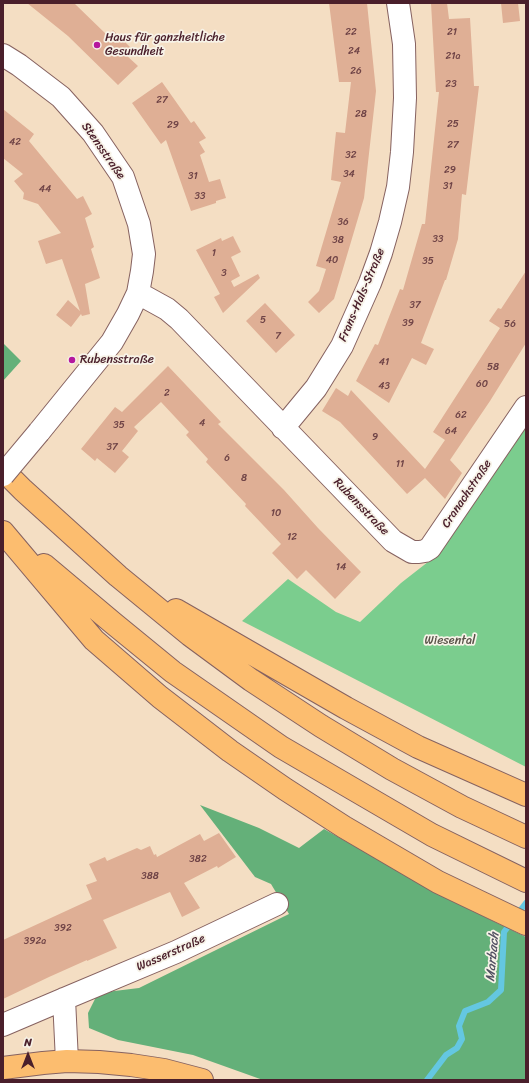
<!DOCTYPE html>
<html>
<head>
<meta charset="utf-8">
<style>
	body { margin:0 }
	#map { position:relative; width:529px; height:1083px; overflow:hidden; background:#f4dec3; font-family:Sriracha,sans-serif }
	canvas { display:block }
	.frame { position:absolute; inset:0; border:4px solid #4a1f2b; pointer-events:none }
	.north { position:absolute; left:8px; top:1035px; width:40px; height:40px; -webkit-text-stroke:3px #f7f3e8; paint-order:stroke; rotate:0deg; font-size:11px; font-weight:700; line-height:16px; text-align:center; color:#4a1f2b }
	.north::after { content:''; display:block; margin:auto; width:14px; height:18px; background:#4a1f2b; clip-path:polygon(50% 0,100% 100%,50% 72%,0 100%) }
</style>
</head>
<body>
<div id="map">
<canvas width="529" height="1083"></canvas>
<div class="frame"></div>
<div class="north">N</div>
</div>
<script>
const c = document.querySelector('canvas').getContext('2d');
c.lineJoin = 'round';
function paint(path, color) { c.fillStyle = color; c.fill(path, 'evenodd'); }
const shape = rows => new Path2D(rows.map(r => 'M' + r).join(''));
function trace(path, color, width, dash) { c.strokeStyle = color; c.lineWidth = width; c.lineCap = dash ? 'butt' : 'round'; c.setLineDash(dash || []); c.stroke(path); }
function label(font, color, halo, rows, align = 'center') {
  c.font = font + ' Sriracha,sans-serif'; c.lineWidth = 3.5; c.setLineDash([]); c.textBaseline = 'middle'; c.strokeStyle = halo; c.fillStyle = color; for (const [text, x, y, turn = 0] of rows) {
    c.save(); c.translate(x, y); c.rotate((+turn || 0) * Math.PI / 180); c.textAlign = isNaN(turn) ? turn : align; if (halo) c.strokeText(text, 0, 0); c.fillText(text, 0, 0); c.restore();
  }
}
const green = shape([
	[526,419,526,767,242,621,288,579,336,612,360,622,401,583,433,558]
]);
const forest = shape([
	[3,343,21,361,3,381],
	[200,805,259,828,299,848,324,829,452,901,526,937,526,1080,263,1080,193,1055,118,1040,89,1028,88,1013,98,993,139,988,289,914,271,884,255,877]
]);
const stream = shape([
	[427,1080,446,1055,457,1048,462,1039,459,1026,465,1011,488,1002,501,990,504,932,526,903]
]);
const building = shape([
	[27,3,74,3,108,36,113,30,132,49,126,55,138,66,118,85,68,36],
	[329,3,367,3,376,91,364,198,334,299,319,313,308,302,319,291,326,269,316,266,341,182,331,180,336,132,345,133,351,82,339,82],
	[431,3,447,3,449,19,470,18,474,86,479,86,466,195,462,194,458,239,446,280,445,280,421,343,434,349,426,365,412,358,389,403,356,381,375,344,378,345,400,289,403,290,422,224,425,224,439,92,436,92],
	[501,3,518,3,520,21,503,23],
	[162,82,191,123,194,121,206,138,199,142,205,152,200,155,209,182,220,179,226,198,216,201,216,203,191,211,166,140,161,144,132,103],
	[3,109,34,134,29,141,77,199,83,196,92,214,85,218,94,247,91,249,100,278,85,284,90,314,82,316,81,314,71,327,56,315,68,300,80,311,62,259,46,264,38,241,61,233,38,204,23,199,24,193,14,181,23,174,3,158],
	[233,236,241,252,231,257,240,276,231,281,234,287,258,274,260,278,223,313,214,297,220,294,196,250,221,238,222,241],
	[526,271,526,343,490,401,450,460,462,473,445,499,425,478,407,494,340,422,322,411,336,388,348,396,351,390,425,469,445,440,433,432,500,328,489,321,498,308,501,309],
	[265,303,295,335,276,353,246,321],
	[168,366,221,422,218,424,284,490,318,528,361,572,335,599,306,570,297,579,272,553,281,544,245,506,246,504,206,462,208,459,186,435,189,432,161,402,134,427,138,431,122,451,129,457,115,473,97,458,95,461,81,449,115,407,122,412],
	[219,833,236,857,218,868,217,866,184,883,200,908,182,917,170,892,103,920,117,948,87,961,87,960,49,977,3,999,3,940,92,899,86,885,97,881,89,864,105,857,107,861,137,848,141,850,150,846,154,855,156,854,157,857,200,834,204,841]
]);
const minor = shape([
	[3,55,19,65,61,97,93,133,123,177,139,224,144,254,142,271,138,293,128,314,112,342,39,432],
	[138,293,167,309,179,319,393,541,412,552,419,552,425,551,430,548,526,407],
	[283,428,316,388,342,346,370,283,381,253,390,222,398,187,402,152,405,98,404,44,398,3],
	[64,999,67,1061],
	[3,1025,64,999,176,952,277,904]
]);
const major = shape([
	[3,1068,43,1063,67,1061,99,1062,131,1065,164,1070,202,1080]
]);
const highway = shape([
	[3,470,23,490,118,576,190,635,251,680,321,726,392,769,462,807,526,837],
	[3,532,94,640,160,697,230,751,285,789,344,827,438,882,526,924],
	[44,565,113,623,173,672,281,747,432,835,526,881],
	[176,610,346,708,418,747,526,795]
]);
const minorBridge = shape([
	[3,475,39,432]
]);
const markers = [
	[97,45,4,"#b5179e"],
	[72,360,4,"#b5179e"]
];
const numberNames = [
	["22",351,32],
	["21",452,32],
	["24",354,51],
	["21a",453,56],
	["26",356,71],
	["23",451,84],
	["27",162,100],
	["28",361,114],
	["25",453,124],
	["29",173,125],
	["42",15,142],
	["27",453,145],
	["32",351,155],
	["29",450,170],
	["34",349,174],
	["31",193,176],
	["31",448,186],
	["44",45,189],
	["33",200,196],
	["36",343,222],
	["33",438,239],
	["38",338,240],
	["1",214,253],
	["40",332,260],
	["35",428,261],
	["3",224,273],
	["37",415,305],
	["5",263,320],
	["39",408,323],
	["56",510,324],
	["7",278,336],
	["41",384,362],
	["58",493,367],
	["60",482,384],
	["43",384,386],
	["2",167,393],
	["62",461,415],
	["4",202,423],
	["35",119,425],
	["64",451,431],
	["9",375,437],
	["37",112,447],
	["6",227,458],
	["11",400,464],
	["8",244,478],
	["10",276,513],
	["12",292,537],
	["14",341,567],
	["382",198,859],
	["388",150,876],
	["392",63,928],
	["392a",35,941]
];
const poiNames = [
	["Haus für ganzheitliche",105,38],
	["Gesundheit",105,52],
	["Rubensstraße",80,360]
];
const streetNames = [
	["Stensstraße",103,151,55],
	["Frans-Hals-Straße",362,295,-67],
	["Cranachstraße",467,494,-56],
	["Rubensstraße",361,507,46],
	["Wasserstraße",171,953,-24]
];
const parkNames = [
	["Wiesental",450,641]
];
const waterNames = [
	["Marbach",493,957,-85]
];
paint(green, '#7bcd8e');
paint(forest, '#64b079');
trace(stream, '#64c7e1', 6);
paint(building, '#dfaf95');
trace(minor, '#866260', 24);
trace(major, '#866260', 24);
trace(highway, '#866260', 24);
trace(minor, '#fff', 22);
trace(major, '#fcbd6f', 22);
trace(highway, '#fcbd6f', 22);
trace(minorBridge, '#866260', 24, []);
trace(minorBridge, '#fff', 22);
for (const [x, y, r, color] of markers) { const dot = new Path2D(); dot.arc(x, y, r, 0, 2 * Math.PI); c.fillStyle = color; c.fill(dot); trace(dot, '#f7f3e8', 1.5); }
label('10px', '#6f4346', null, numberNames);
label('12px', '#4a1f2b', '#f7f3e8', poiNames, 'left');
label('12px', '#4a1f2b', '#f7f3e8', streetNames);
label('12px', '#595349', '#f7f3e8', parkNames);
label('italic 13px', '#525162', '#f7f3e8', waterNames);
</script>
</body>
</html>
